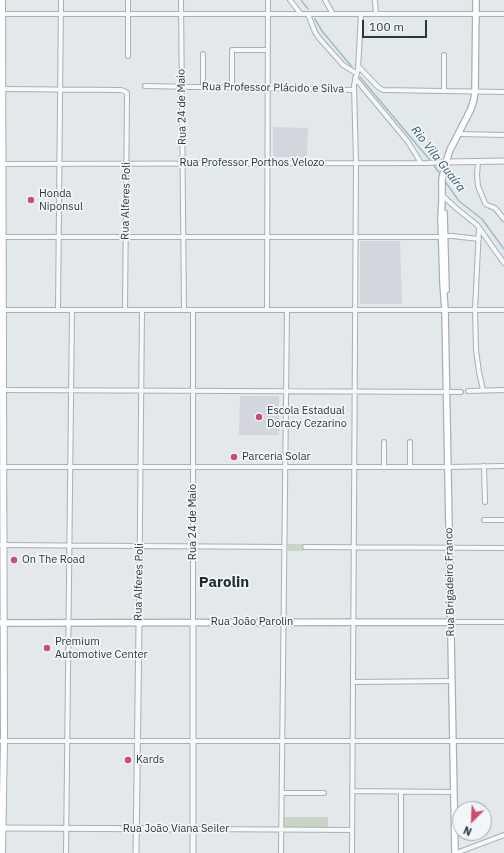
<!DOCTYPE html>
<html>
<head>
<meta charset="utf-8">
<style>
	body { margin:0 }
	#map { position:relative; width:504px; height:853px; overflow:hidden; background:#e3e8eb; font-family:"IBM Plex Sans",sans-serif }
	canvas { display:block }
	.north { position:absolute; left:452px; top:801px; width:40px; height:40px; box-sizing:border-box; background:#f3f6f8; border:1px solid #a3aab0; border-radius:50%; rotate:204deg; font-size:11px; font-weight:700; line-height:16px; text-align:center; color:#2b3843 }
	.north::after { content:''; display:block; margin:auto; width:14px; height:18px; background:#cd4c72; clip-path:polygon(50% 0,100% 100%,50% 72%,0 100%) }
	.scale { position:absolute; left:362px; top:20px; width:65px; height:18px; box-sizing:border-box; border:2px solid #2b3843; border-top:0; padding-left:5px; font-size:12px; line-height:14px; white-space:nowrap; color:#2b3843; -webkit-text-stroke:3px #f3f6f8; paint-order:stroke }
</style>
</head>
<body>
<div id="map">
<canvas width="504" height="853"></canvas>
<div class="north">N</div>
<div class="scale">100 m</div>
</div>
<script>
const c = document.querySelector('canvas').getContext('2d');
c.lineJoin = 'round';
function paint(path, color) { c.fillStyle = color; c.fill(path, 'evenodd'); }
const shape = rows => new Path2D(rows.map(r => 'M' + r).join(''));
function trace(path, color, width, dash) { c.strokeStyle = color; c.lineWidth = width; c.lineCap = dash ? 'butt' : 'round'; c.setLineDash(dash || []); c.stroke(path); }
function label(font, color, halo, rows, align = 'center') {
  c.font = font + ' "IBM Plex Sans",sans-serif'; c.lineWidth = 3.5; c.setLineDash([]); c.textBaseline = 'middle'; c.strokeStyle = halo; c.fillStyle = color; for (const [text, x, y, turn = 0] of rows) {
    c.save(); c.translate(x, y); c.rotate((+turn || 0) * Math.PI / 180); c.textAlign = isNaN(turn) ? turn : align; if (halo) c.strokeText(text, 0, 0); c.fillText(text, 0, 0); c.restore();
  }
}
const built = shape([
	[273,127,308,128,307,157,273,157],
	[400,241,402,304,360,304,360,241],
	[240,396,279,396,279,435,239,435]
]);
const green = shape([
	[288,544,304,544,304,551,288,551],
	[284,817,328,817,328,828,284,827]
]);
const stream = shape([
	[301,0,308,9],
	[315,19,322,31,352,67],
	[360,77,429,159,441,175],
	[444,180,459,201,482,219,504,249]
]);
const minor = shape([
	[128,0,128,56],
	[181,0,184,310],
	[290,0,301,14],
	[325,0,333,14],
	[375,0,376,14],
	[0,14,504,14],
	[308,14,315,32,319,38,343,65,356,73],
	[358,66,378,87,383,90,504,92],
	[355,78,408,142,421,163],
	[145,86,354,90],
	[203,87,203,54],
	[232,87,232,50,268,50],
	[2,89,121,90,124,91,127,93,127,96,125,310],
	[444,90,444,55],
	[458,134,504,135],
	[478,161,477,175,478,186,485,203,487,205,495,208,504,219],
	[0,164,428,163,446,162],
	[442,195,456,208,477,225,504,263],
	[479,228,475,310,476,350,479,372,483,390],
	[0,237,442,237,446,236,452,236,479,239],
	[0,310,504,310],
	[58,310,61,0],
	[193,310,193,623],
	[267,310,268,0],
	[0,390,461,392],
	[468,391,504,390],
	[384,442,384,467],
	[410,442,410,467],
	[484,466,485,502],
	[0,467,448,467,504,466],
	[484,520,504,520],
	[0,545,284,547],
	[305,547,504,548],
	[451,622,504,622],
	[139,623,142,310],
	[353,682,452,681],
	[0,741,504,741],
	[352,791,454,792],
	[401,792,401,853],
	[282,793,324,793],
	[193,829,352,830],
	[66,853,72,310],
	[281,853,287,310],
	[352,853,356,163,354,85,358,69,361,14],
	[456,853,504,835]
]);
const tertiary = shape([
	[446,162,504,161],
	[3,828,193,829],
	[136,853,139,623],
	[193,853,193,623]
]);
const secondary = shape([
	[444,213,446,290],
	[0,623,451,622],
	[455,853,445,310,443,283,441,217,442,201,442,179,446,162,450,150,471,109,474,99,475,91,476,0]
]);
const primary = shape([
	[2,0,4,741,2,853]
]);
const markers = [
	[31,200,4,"#cd4c72"],
	[259,417,4,"#cd4c72"],
	[234,457,4,"#cd4c72"],
	[14,560,4,"#cd4c72"],
	[47,648,4,"#cd4c72"],
	[128,760,4,"#cd4c72"]
];
const streetNames = [
	["Rua Professor Plácido e Silva",273,88,1],
	["Rua 24 de Maio",182,107,-91],
	["Rua Professor Porthos Velozo",252,163],
	["Rua Alferes Poli",126,201,-89],
	["Rua 24 de Maio",193,522,-90],
	["Rua Alferes Poli",139,582,-89],
	["Rua Brigadeiro Franco",450,582,-91],
	["Rua João Parolin",252,622],
	["Rua João Viana Seiler",176,829]
];
const poiNames = [
	["Honda",39,194],
	["Niponsul",39,207],
	["Escola Estadual",267,411],
	["Doracy Cezarino",267,424],
	["Parceria Solar",242,457],
	["On The Road",22,560],
	["Premium",55,642],
	["Automotive Center",55,655],
	["Kards",136,760]
];
const waterNames = [
	["Rio Vila Guaíra",438,159,52]
];
const districtNames = [
	["Parolin",224,583]
];
paint(built, '#d2d7dd');
paint(green, '#cbd5c5');
trace(stream, '#9fbbca', 1.5);
trace(minor, '#a8b0b5', 6);
trace(tertiary, '#a8b0b5', 7);
trace(secondary, '#a8b0b5', 8);
trace(primary, '#a3aeb7', 8);
trace(minor, '#f6f8f9', 4);
trace(tertiary, '#f6f8f9', 5);
trace(secondary, '#fff', 5.5);
trace(primary, '#fff', 6);
for (const [x, y, r, color] of markers) { const dot = new Path2D(); dot.arc(x, y, r, 0, 2 * Math.PI); c.fillStyle = color; c.fill(dot); trace(dot, '#f3f6f8', 1.5); }
label('11px', '#2b3843', '#f3f6f8', streetNames);
label('11px', '#2b3843', '#f3f6f8', poiNames, 'left');
label('italic 12px', '#365d77', '#f3f6f8', waterNames);
label('bold 15px', '#1d2934', '#f3f6f8', districtNames);
</script>
</body>
</html>
